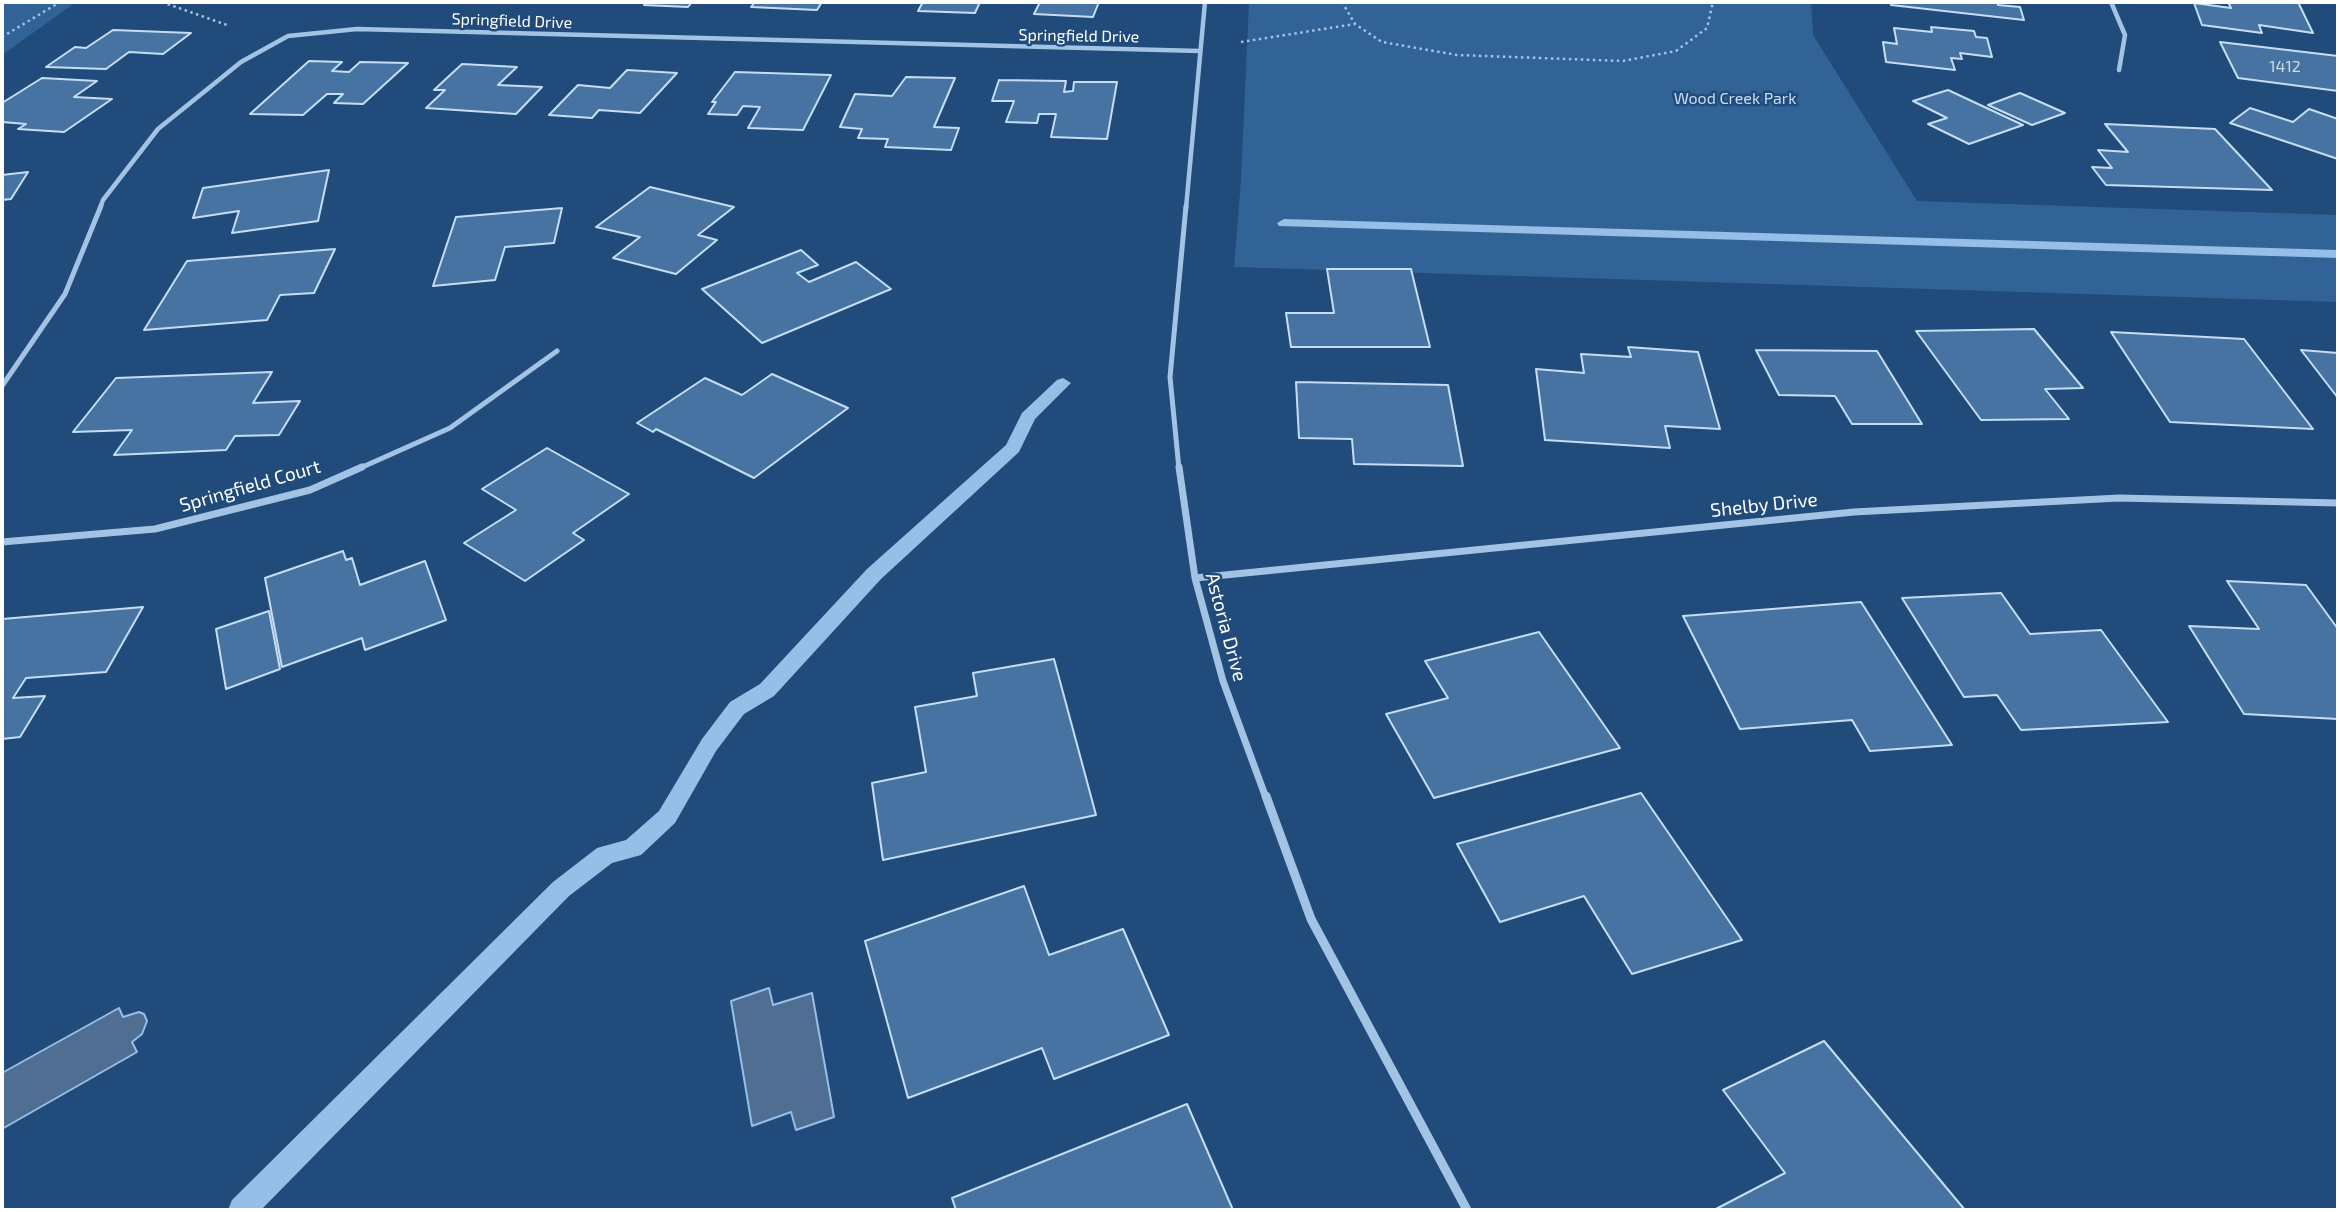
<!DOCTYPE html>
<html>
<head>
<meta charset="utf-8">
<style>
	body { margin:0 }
	#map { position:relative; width:2340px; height:1212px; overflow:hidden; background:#214b7a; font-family:"Exo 2",sans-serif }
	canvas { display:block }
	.frame { position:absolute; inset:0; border:4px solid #fff; pointer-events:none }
</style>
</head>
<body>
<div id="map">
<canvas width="2340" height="1212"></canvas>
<div class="frame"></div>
</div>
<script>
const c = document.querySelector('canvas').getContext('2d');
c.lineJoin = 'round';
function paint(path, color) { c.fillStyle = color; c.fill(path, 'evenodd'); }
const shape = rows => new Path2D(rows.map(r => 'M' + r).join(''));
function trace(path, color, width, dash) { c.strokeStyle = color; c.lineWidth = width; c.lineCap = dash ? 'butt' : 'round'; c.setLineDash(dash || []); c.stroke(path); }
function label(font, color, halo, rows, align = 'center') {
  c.font = font + ' "Exo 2",sans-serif'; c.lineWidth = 5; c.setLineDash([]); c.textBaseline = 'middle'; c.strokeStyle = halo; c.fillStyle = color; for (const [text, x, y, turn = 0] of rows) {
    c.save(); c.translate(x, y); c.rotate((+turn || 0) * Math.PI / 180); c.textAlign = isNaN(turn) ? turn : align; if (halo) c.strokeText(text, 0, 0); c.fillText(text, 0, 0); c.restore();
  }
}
const green = shape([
	[2,2,76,2,2,55],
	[1249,2,1811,2,1813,35,1917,201,2338,215,2338,302,1234,267,1241,180]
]);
const water = shape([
	[769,988,773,1005,812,993,834,1117,796,1130,791,1112,752,1126,731,1001,769,988],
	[119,1008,123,1017,139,1012,144,1014,147,1021,142,1034,132,1042,137,1052,2,1129,2,1073,119,1008]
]);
const stream = shape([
	[1284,219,2338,250,2338,258,1279,226,1277,223,1284,219],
	[1063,378,1071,383,1035,419,1019,452,881,579,774,696,744,714,716,751,675,823,641,855,612,863,569,896,261,1210,228,1210,232,1200,553,882,597,848,626,840,659,811,702,739,730,702,760,684,867,569,1006,445,1022,413,1057,380,1063,378]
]);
const building = shape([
	[647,2,692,2,688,7,644,5,647,2],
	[755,2,822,2,817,10,751,7,755,2],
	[923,2,980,2,975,13,918,11,923,2],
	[1040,2,1124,2,1099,2,1093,17,1034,14,1040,2],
	[1890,2,1997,2,1998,5,2020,7,2024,20,1891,5,1890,2],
	[2228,2,2298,2,2313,33,2259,25,2262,33,2202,25,2194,3,2231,8,2228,2],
	[1931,27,1974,31,1976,37,1987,38,1992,57,1960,53,1962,59,1951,58,1955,70,1886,62,1883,42,1897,44,1894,28,1932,32,1931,27],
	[113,30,191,33,163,54,129,52,106,69,46,67,75,47,86,48,113,30],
	[2220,42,2338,56,2338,91,2238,78,2220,42],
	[309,61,342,62,332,71,349,72,360,62,408,63,363,104,334,103,343,94,327,94,303,115,250,114,309,61],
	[462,64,517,67,498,85,542,87,516,114,426,108,445,90,434,90,462,64],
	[627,70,677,73,640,113,599,110,592,118,549,115,578,85,610,88,627,70],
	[735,72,831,75,803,130,748,128,760,107,743,106,737,115,708,114,716,102,712,102,735,72],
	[906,77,955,78,934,127,959,128,951,150,885,147,888,139,858,138,862,129,840,127,855,94,892,96,906,77],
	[42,78,97,81,74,97,112,99,64,132,18,129,26,124,2,122,2,103,42,78],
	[999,80,1066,81,1064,92,1073,91,1074,82,1117,82,1107,139,1051,137,1056,114,1039,114,1037,123,1006,122,1014,101,992,101,999,80],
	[1948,90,2023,125,1969,144,1928,124,1947,118,1913,101,1948,90],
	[2020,93,2065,113,2032,125,1988,105,2020,93],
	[2250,108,2293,122,2309,109,2338,119,2338,159,2230,123,2250,108],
	[2105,124,2215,129,2272,190,2106,185,2092,167,2112,168,2098,150,2128,152,2105,124],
	[329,170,318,221,232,233,239,211,193,218,203,188,329,170],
	[28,172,11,199,2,200,2,175,28,172],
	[650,187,734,207,698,235,717,240,676,274,613,258,640,237,596,227,650,187],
	[562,208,554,243,505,247,495,280,433,286,456,217,562,208],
	[335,249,314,293,280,295,267,320,144,330,187,261,335,249],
	[801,250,818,265,797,273,809,282,856,262,891,289,762,343,702,289,801,250],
	[1327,269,1411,269,1430,347,1291,347,1286,313,1334,313,1327,269],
	[2034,329,2083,388,2045,389,2069,419,1981,420,1916,331,2034,329],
	[2111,332,2244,339,2313,429,2170,422,2111,332],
	[1628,347,1698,352,1720,429,1665,426,1670,448,1545,440,1536,369,1584,373,1581,354,1631,357,1628,347],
	[1756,350,1877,351,1922,424,1852,424,1835,396,1779,395,1756,350],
	[2301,350,2338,353,2338,398,2301,350],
	[272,372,253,403,300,401,279,435,235,436,226,450,114,455,132,430,73,432,116,378,272,372],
	[772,374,848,408,754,478,656,429,653,432,637,423,705,378,742,395,772,374],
	[1296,382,1448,385,1463,466,1354,464,1352,439,1299,438,1296,382],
	[547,448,629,494,573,533,584,540,525,581,464,543,516,510,482,489,547,448],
	[343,551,346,560,352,558,360,585,425,561,446,620,365,650,362,638,282,667,265,578,343,551],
	[2227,581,2306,585,2338,629,2338,719,2244,714,2189,626,2259,629,2227,581],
	[2001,593,2030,634,2101,630,2168,722,2021,730,1997,695,1964,697,1902,598,2001,593],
	[1861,602,1952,745,1870,751,1852,720,1740,729,1683,616,1861,602],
	[143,607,106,672,26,678,13,698,45,696,20,737,2,739,2,619,143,607],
	[269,611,280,669,226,689,216,629,269,611],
	[1539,632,1620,748,1434,798,1386,714,1448,698,1425,661,1539,632],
	[1054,659,1096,815,883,860,872,783,926,772,915,707,977,696,973,673,1054,659],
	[1641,793,1742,940,1632,974,1584,896,1500,922,1457,844,1641,793],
	[1024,886,1049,955,1123,929,1169,1035,1054,1079,1042,1048,908,1098,865,941,1024,886],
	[1824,1041,1965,1210,1714,1210,1785,1173,1723,1090,1824,1041],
	[1187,1104,1233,1210,956,1210,952,1198,1187,1104]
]);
const path = shape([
	[162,2,227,25],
	[1342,2,1355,24,1382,42,1457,55,1623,61,1676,51,1707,28,1713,2],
	[2,37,60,2],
	[1241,42,1355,24]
]);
const streetFar3 = shape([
	[2111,2,2125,35,2119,70],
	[100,208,103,200,158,129,241,62,288,36,357,29,1200,51],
	[1186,208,1205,2]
]);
const streetFar2 = shape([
	[2,386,65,294,101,206],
	[358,469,450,428,557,351],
	[1179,469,1170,377,1186,206]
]);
const streetFar1 = shape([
	[1179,467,1195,578,1223,681,1266,798],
	[2,542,155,529,310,490,362,467],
	[1195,578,1854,512,2119,498,2338,503]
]);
const street = shape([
	[1266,796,1311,919,1467,1210]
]);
const farStreetnames = [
	["Springfield Drive",512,21,2],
	["Springfield Drive",1079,36,1]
];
const numberNames = [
	["1412",2285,67]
];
const farParknames = [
	["Wood Creek Park",1735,99]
];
const streetNames = [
	["Springfield Court",250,486,-16],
	["Shelby Drive",1764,505,-6],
	["Astoria Drive",1226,627,75]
];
paint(green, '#316396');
paint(water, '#4f6e91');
trace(water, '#96bfe7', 2);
paint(stream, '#96bfe7');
paint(building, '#4673a1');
trace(building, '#c6ddf4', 2);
trace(path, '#a3c3e5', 2.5, [2.5, 3.5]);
trace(streetFar3, '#a3c3e5', 4.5);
trace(streetFar2, '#a3c3e5', 5);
trace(streetFar1, '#a3c3e5', 7);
trace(street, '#a3c3e5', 9);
label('16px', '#fff', '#214b7a', farStreetnames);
label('16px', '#d1dce8', null, numberNames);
label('16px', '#c6ddf4', '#214b7a', farParknames);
label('19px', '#fff', '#214b7a', streetNames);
</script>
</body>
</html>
